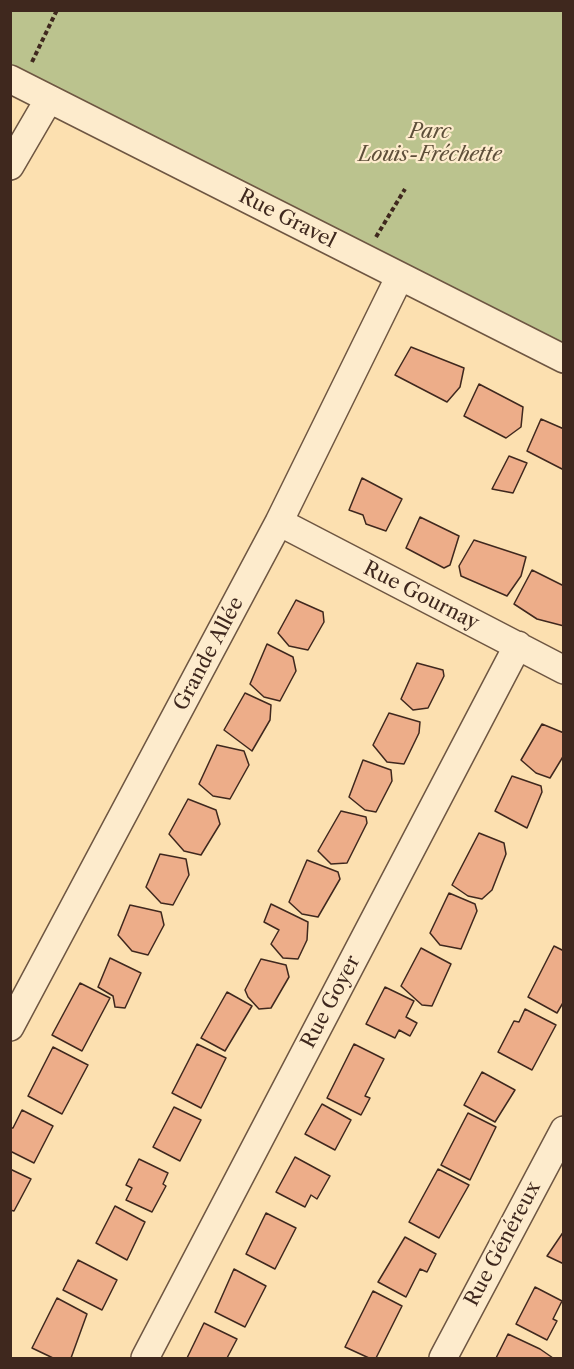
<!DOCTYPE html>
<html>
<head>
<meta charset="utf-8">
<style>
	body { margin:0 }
	#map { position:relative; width:574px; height:1369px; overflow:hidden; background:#fce0b0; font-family:"Libre Caslon Text",serif }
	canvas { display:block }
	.frame { position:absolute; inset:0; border:12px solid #3f281e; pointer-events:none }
</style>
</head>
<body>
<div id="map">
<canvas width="574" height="1369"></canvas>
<div class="frame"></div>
</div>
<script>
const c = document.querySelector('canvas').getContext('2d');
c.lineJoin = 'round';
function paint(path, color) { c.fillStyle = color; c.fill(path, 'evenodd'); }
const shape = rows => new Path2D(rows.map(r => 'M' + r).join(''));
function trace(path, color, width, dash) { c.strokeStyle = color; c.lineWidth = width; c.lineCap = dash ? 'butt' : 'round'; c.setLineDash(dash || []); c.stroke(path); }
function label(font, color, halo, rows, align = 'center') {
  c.font = font + ' "Libre Caslon Text",serif'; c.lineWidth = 4.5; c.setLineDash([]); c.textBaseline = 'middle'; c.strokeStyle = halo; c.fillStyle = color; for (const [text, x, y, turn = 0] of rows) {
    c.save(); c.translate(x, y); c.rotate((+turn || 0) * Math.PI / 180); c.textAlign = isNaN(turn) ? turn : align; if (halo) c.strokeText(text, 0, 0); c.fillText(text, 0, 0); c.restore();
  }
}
const green = shape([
	[10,11,563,11,563,359,11,79]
]);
const building = shape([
	[411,347,464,368,460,387,447,402,395,375,411,347],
	[479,384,523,407,521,427,506,438,464,416,479,384],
	[541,419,564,429,564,470,527,451,541,419],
	[509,456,527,463,513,493,492,489,509,456],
	[362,478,402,499,386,531,366,524,363,515,349,510,362,478],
	[420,517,459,536,450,565,444,568,406,548,420,517],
	[474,540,526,557,521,576,507,596,461,576,459,566,474,540],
	[532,570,564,586,564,626,537,619,514,604,532,570],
	[296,600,323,612,324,622,308,650,289,646,278,633,296,600],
	[267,644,293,657,296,671,280,701,264,697,250,684,267,644],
	[417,663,443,670,444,676,428,708,413,710,401,699,417,663],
	[245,693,271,705,270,720,252,751,224,730,245,693],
	[389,713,420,722,419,733,404,764,387,762,373,745,389,713],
	[542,724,564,733,564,755,550,778,536,773,521,760,542,724],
	[217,745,244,751,249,765,230,799,213,796,199,784,217,745],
	[363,760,391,770,392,781,376,812,365,810,349,797,363,760],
	[512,776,541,786,542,792,527,828,495,811,512,776],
	[188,799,216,810,220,824,201,855,184,851,169,834,188,799],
	[341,811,366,817,367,823,347,863,331,864,318,851,341,811],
	[479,833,504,843,506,854,492,890,482,899,468,896,452,885,479,833],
	[160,854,186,859,189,875,173,905,161,903,146,887,160,854],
	[307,860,338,872,340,879,318,917,302,914,289,902,307,860],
	[449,893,475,904,477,911,461,949,440,945,430,933,449,893],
	[271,904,308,922,307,940,298,959,283,958,271,944,279,930,264,922,271,904],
	[130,905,161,912,164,925,148,955,132,951,118,935,130,905],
	[554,946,564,951,564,1001,557,1013,528,997,554,946],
	[421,948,451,964,432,1006,422,1005,401,986,421,948],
	[110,958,141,973,125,1008,115,1007,113,996,98,987,110,958],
	[261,959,286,965,289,977,271,1008,259,1009,248,997,245,990,261,959],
	[80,983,110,998,82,1051,52,1035,80,983],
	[385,987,414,1001,406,1017,417,1023,410,1036,399,1030,395,1038,366,1024,385,987],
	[227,992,252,1006,225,1051,201,1038,227,992],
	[525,1009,556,1025,532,1070,498,1052,514,1021,519,1022,525,1009],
	[197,1044,226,1058,201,1108,172,1093,197,1044],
	[354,1044,384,1059,365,1096,370,1098,361,1115,327,1098,354,1044],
	[53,1047,88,1065,62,1114,28,1096,53,1047],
	[482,1072,515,1090,495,1122,464,1105,482,1072],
	[322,1104,351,1120,335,1150,305,1134,322,1104],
	[174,1107,201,1120,180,1161,153,1147,174,1107],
	[22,1110,53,1126,34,1163,10,1151,10,1128,13,1128,22,1110],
	[468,1113,496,1127,470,1180,441,1165,468,1113],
	[295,1157,330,1176,317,1199,311,1195,305,1207,276,1192,295,1157],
	[139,1159,168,1173,163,1184,166,1186,152,1212,126,1200,132,1188,126,1185,139,1159],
	[10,1169,31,1179,14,1211,10,1210,10,1169],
	[438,1169,469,1185,439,1238,409,1222,438,1169],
	[115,1206,145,1222,127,1260,96,1243,115,1206],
	[266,1213,296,1228,275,1269,246,1254,266,1213],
	[564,1231,564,1264,547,1256,564,1231],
	[405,1237,436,1254,427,1272,420,1269,406,1297,378,1282,405,1237],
	[78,1260,117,1280,102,1310,63,1290,78,1260],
	[234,1269,266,1286,245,1327,215,1312,234,1269],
	[535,1287,562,1301,553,1319,557,1321,547,1340,516,1324,535,1287],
	[373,1291,402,1306,376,1358,369,1358,345,1347,373,1291],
	[57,1298,87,1314,71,1358,53,1358,32,1348,57,1298],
	[204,1323,237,1339,227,1358,187,1358,204,1323],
	[508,1334,540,1349,553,1358,496,1358,508,1334]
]);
const path = shape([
	[32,62,57,10],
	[376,237,405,189]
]);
const street = shape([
	[10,79,564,359],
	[10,166,49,99],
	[279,522,564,670],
	[10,1027,279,522,400,276],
	[145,1358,518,645],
	[443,1358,564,1130]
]);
const parkNames = [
	["Parc",430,132],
	["Louis-Fréchette",430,155]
];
const streetNames = [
	["Rue Gravel",287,219,27],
	["Rue Gournay",421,596,27],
	["Grande Allée",209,654,-62],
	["Rue Goyer",331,1002,-62],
	["Rue Généreux",503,1244,-62]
];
paint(green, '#bbc38e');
paint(building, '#edad89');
trace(building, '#3f281e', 1.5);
trace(street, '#6e5642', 30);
trace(path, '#3f281e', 4, [4.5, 3]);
trace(street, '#fdebcc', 27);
label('italic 20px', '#5e4f3a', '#fdebcc', parkNames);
label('20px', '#3f281e', '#fdebcc', streetNames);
</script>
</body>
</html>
